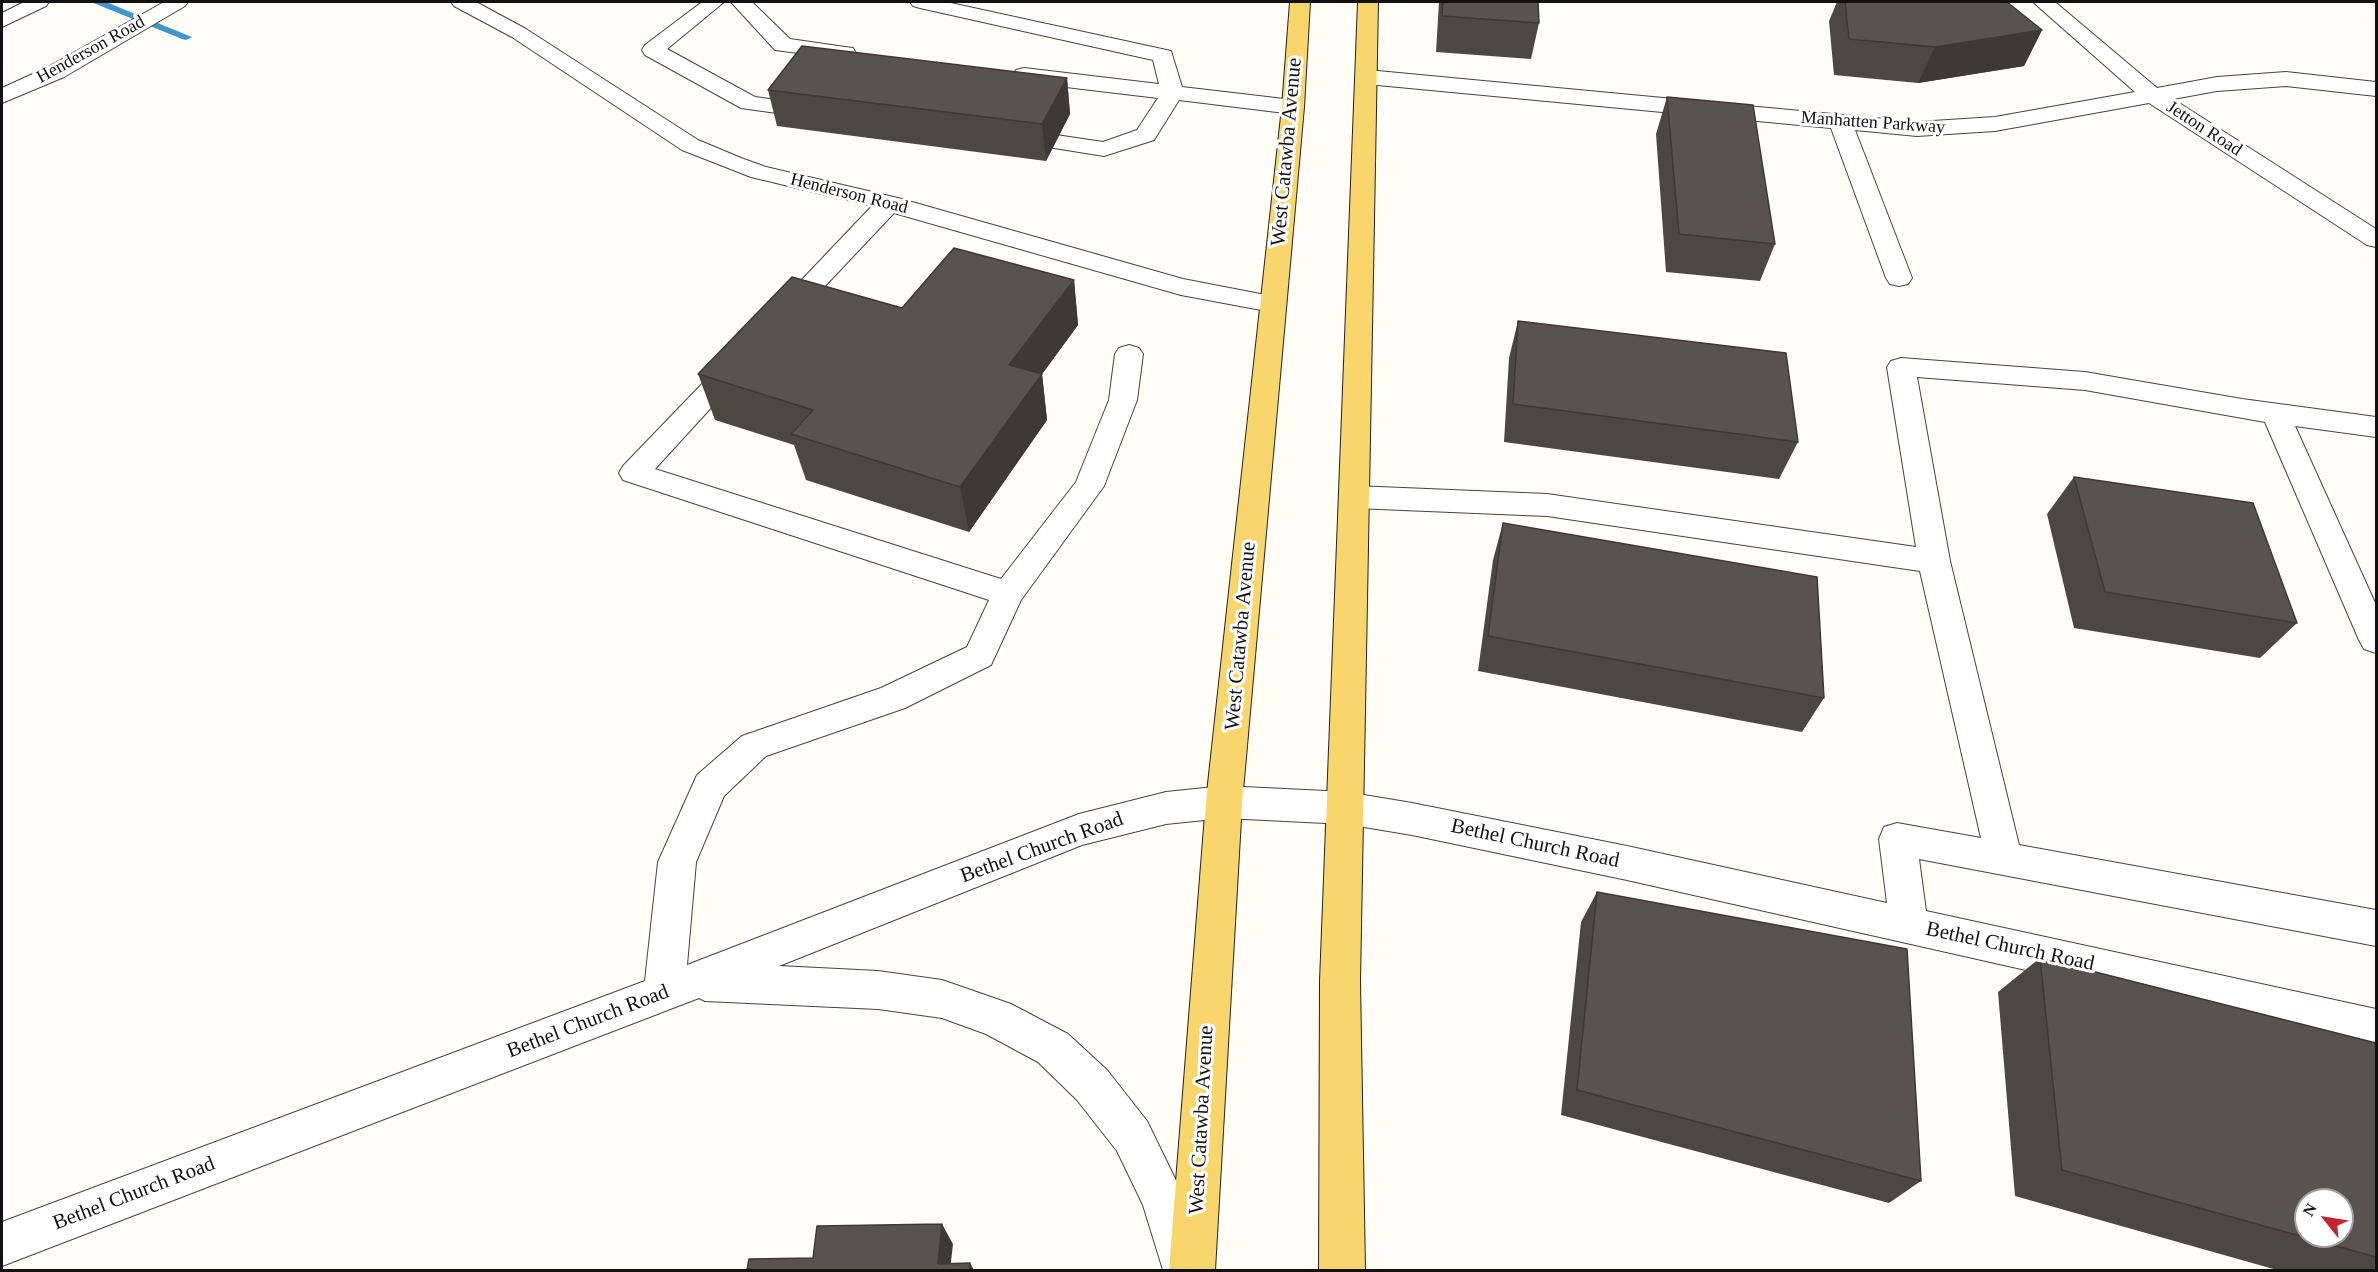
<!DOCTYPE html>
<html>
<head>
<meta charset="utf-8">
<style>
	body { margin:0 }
	#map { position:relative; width:2378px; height:1272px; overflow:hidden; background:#fffdf5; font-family:"Times New Roman",serif }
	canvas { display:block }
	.frame { position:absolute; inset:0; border:3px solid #111; pointer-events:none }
	.north { position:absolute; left:2294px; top:1188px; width:60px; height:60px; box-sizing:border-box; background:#fff; border:2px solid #a0a0a0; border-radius:50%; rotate:300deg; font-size:16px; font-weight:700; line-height:24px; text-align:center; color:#111 }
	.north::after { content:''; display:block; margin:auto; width:21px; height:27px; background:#c4262e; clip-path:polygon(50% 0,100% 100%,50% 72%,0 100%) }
</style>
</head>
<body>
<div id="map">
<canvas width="2378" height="1272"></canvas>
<div class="frame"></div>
<div class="north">N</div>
</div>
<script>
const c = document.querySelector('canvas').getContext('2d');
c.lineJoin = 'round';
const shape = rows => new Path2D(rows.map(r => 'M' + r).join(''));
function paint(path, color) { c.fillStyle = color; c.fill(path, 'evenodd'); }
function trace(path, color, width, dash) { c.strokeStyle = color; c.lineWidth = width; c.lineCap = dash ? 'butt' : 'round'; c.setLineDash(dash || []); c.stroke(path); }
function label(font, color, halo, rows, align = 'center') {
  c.font = font + ' "Times New Roman",serif'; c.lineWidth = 6; c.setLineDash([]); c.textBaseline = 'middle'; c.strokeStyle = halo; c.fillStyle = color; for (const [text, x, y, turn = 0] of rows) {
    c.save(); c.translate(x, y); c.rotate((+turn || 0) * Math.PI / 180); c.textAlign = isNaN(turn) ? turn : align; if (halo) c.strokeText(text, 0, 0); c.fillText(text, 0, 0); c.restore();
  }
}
const stream = shape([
	[91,2,106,2,192,37,186,40,182,39,91,2]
]);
const minor = shape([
	[24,2,49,2,46,6,2,27,2,13,24,2],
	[164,2,188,2,185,6,64,77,2,103,2,88,48,67,164,2],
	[451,2,476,2,526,29,698,140,741,158,766,167,898,198,1183,279,1281,298,1285,304,1281,310,1272,312,1181,295,894,213,792,321,783,323,774,321,770,315,774,309,872,206,751,177,682,150,512,37,454,6,451,2],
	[702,2,724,2,667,49,755,97,799,103,802,108,799,113,791,115,741,108,645,55,642,50,645,45,702,2],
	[731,2,752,2,790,39,845,47,853,48,856,53,853,58,845,59,775,50,731,2],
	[910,2,946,2,1171,51,1182,87,1293,100,1301,102,1304,107,1301,112,1293,114,1179,100,1154,140,1104,156,1048,147,1044,142,1048,137,1056,135,1103,142,1137,130,1158,98,1024,82,1016,80,1013,75,1016,70,1024,68,1159,84,1153,60,920,8,913,6,910,2],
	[2033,2,2055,2,2157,88,2217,77,2286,72,2376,82,2376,96,2286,86,2217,91,2173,99,2376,229,2376,247,2367,245,2149,103,1995,131,1917,136,1855,130,1912,278,1908,284,1899,286,1890,284,1886,278,1831,128,1367,84,1359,82,1356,77,1359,72,1367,70,1917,122,1995,117,2135,92,2033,2],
	[1129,345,1139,348,1143,354,1137,400,1104,486,1021,600,991,665,905,708,766,756,724,796,696,862,687,965,1079,814,1166,792,1224,786,1346,792,1412,803,1627,846,1887,903,1879,839,1884,827,1897,823,1981,838,1920,571,1547,516,1355,508,1344,505,1340,497,1344,489,1355,486,1547,494,1916,547,1887,367,1891,361,1901,358,2085,372,2242,399,2376,417,2376,437,2295,426,2376,605,2376,653,2364,649,2359,640,2265,422,2085,390,1917,377,1950,561,2019,845,2376,910,2376,946,1919,859,1926,911,2376,1009,2376,1049,1627,880,1412,835,1346,824,1224,818,1166,824,1082,845,779,966,878,971,942,980,1011,1004,1068,1034,1107,1070,1147,1121,1185,1199,1209,1270,1163,1270,1143,1205,1117,1151,1077,1100,1038,1062,986,1034,942,1018,878,1009,705,1001,699,998,2,1266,2,1222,645,981,658,862,697,775,742,736,881,688,967,647,989,600,623,480,619,473,623,466,727,358,737,355,747,358,751,364,655,469,1001,579,1076,482,1109,400,1115,354,1119,348,1129,345]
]);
const major = shape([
	[1290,2,1310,2,1304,107,1242,802,1215,1270,1169,1270,1206,802,1282,107,1290,2],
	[1358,2,1378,2,1360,981,1365,1270,1319,1270,1320,981,1358,2]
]);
const wall = shape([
	[1439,2,1538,2,1539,23,1531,59,1436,52],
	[1837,2,2007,2,2042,30,2024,66,1918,83,1834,75,1829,21],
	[1067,78,1070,114,1046,161,777,126,768,90],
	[1667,97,1775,244,1760,281,1666,272,1656,134],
	[1074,280,1078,325,1042,374,1047,420,969,532,806,480,794,445,715,420,698,374,902,308],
	[1518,321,1798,442,1779,479,1504,442,1509,358],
	[2074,477,2297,623,2260,658,2074,628,2047,514],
	[1503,523,1824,698,1802,732,1478,671,1493,560],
	[1597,892,1921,1181,1889,1203,1561,1115,1581,922],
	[2040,958,2376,1043,2376,1270,2277,1270,2015,1196,1998,992]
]);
const shadedWall = shape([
	[2042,30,2024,66,1918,83,1935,47],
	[1067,78,1070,114,1046,161,1042,124],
	[1074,280,1078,325,1015,411,1009,365],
	[1042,374,1047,420,969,532,960,487],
	[942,1224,953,1244,950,1270,938,1264],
	[970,1263,974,1270,970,1270]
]);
const building = shape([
	[1443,2,1538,2,1539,23,1442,16,1443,2],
	[1845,2,2007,2,2042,30,1935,47,1849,39,1845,2],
	[802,46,1067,78,1042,124,768,90,802,46],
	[1667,97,1753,105,1775,244,1679,234,1667,97],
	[954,248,1074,280,1009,365,1042,374,960,487,791,434,813,410,698,374,792,277,902,308,954,248],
	[1518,321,1786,353,1798,442,1513,404,1518,321],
	[2074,477,2253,503,2297,623,2105,592,2074,477],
	[1503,523,1817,577,1824,698,1488,636,1503,523],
	[1597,892,1907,949,1921,1181,1577,1090,1597,892],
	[2040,958,2376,1043,2376,1257,2062,1170,2040,958],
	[2306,1200,2342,1200,2342,1236,2306,1236,2306,1200],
	[942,1224,938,1264,970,1263,970,1270,747,1270,749,1259,813,1258,817,1226,942,1224]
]);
const farStreetnames = [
	["Henderson Road",91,50,-29],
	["Manhatten Parkway",1873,123,4],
	["Jetton Road",2204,129,33],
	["Henderson Road",849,194,14]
];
const streetNames = [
	["West Catawba Avenue",1287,152,-85],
	["West Catawba Avenue",1241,636,-85],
	["Bethel Church Road",1535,844,12],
	["Bethel Church Road",1042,848,-20],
	["Bethel Church Road",2010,947,12],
	["Bethel Church Road",588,1022,-21],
	["West Catawba Avenue",1202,1120,-87],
	["Bethel Church Road",134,1194,-21]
];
paint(stream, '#3f96cf');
trace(minor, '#444', 2);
trace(major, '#222', 2);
paint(minor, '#fff');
paint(major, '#f9d66b');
paint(wall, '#4d4742');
paint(shadedWall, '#3f3936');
paint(building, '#5a524d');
trace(building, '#3f3936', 1.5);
label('18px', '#111', '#fff', farStreetnames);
label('21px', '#111', '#fff', streetNames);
</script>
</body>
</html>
